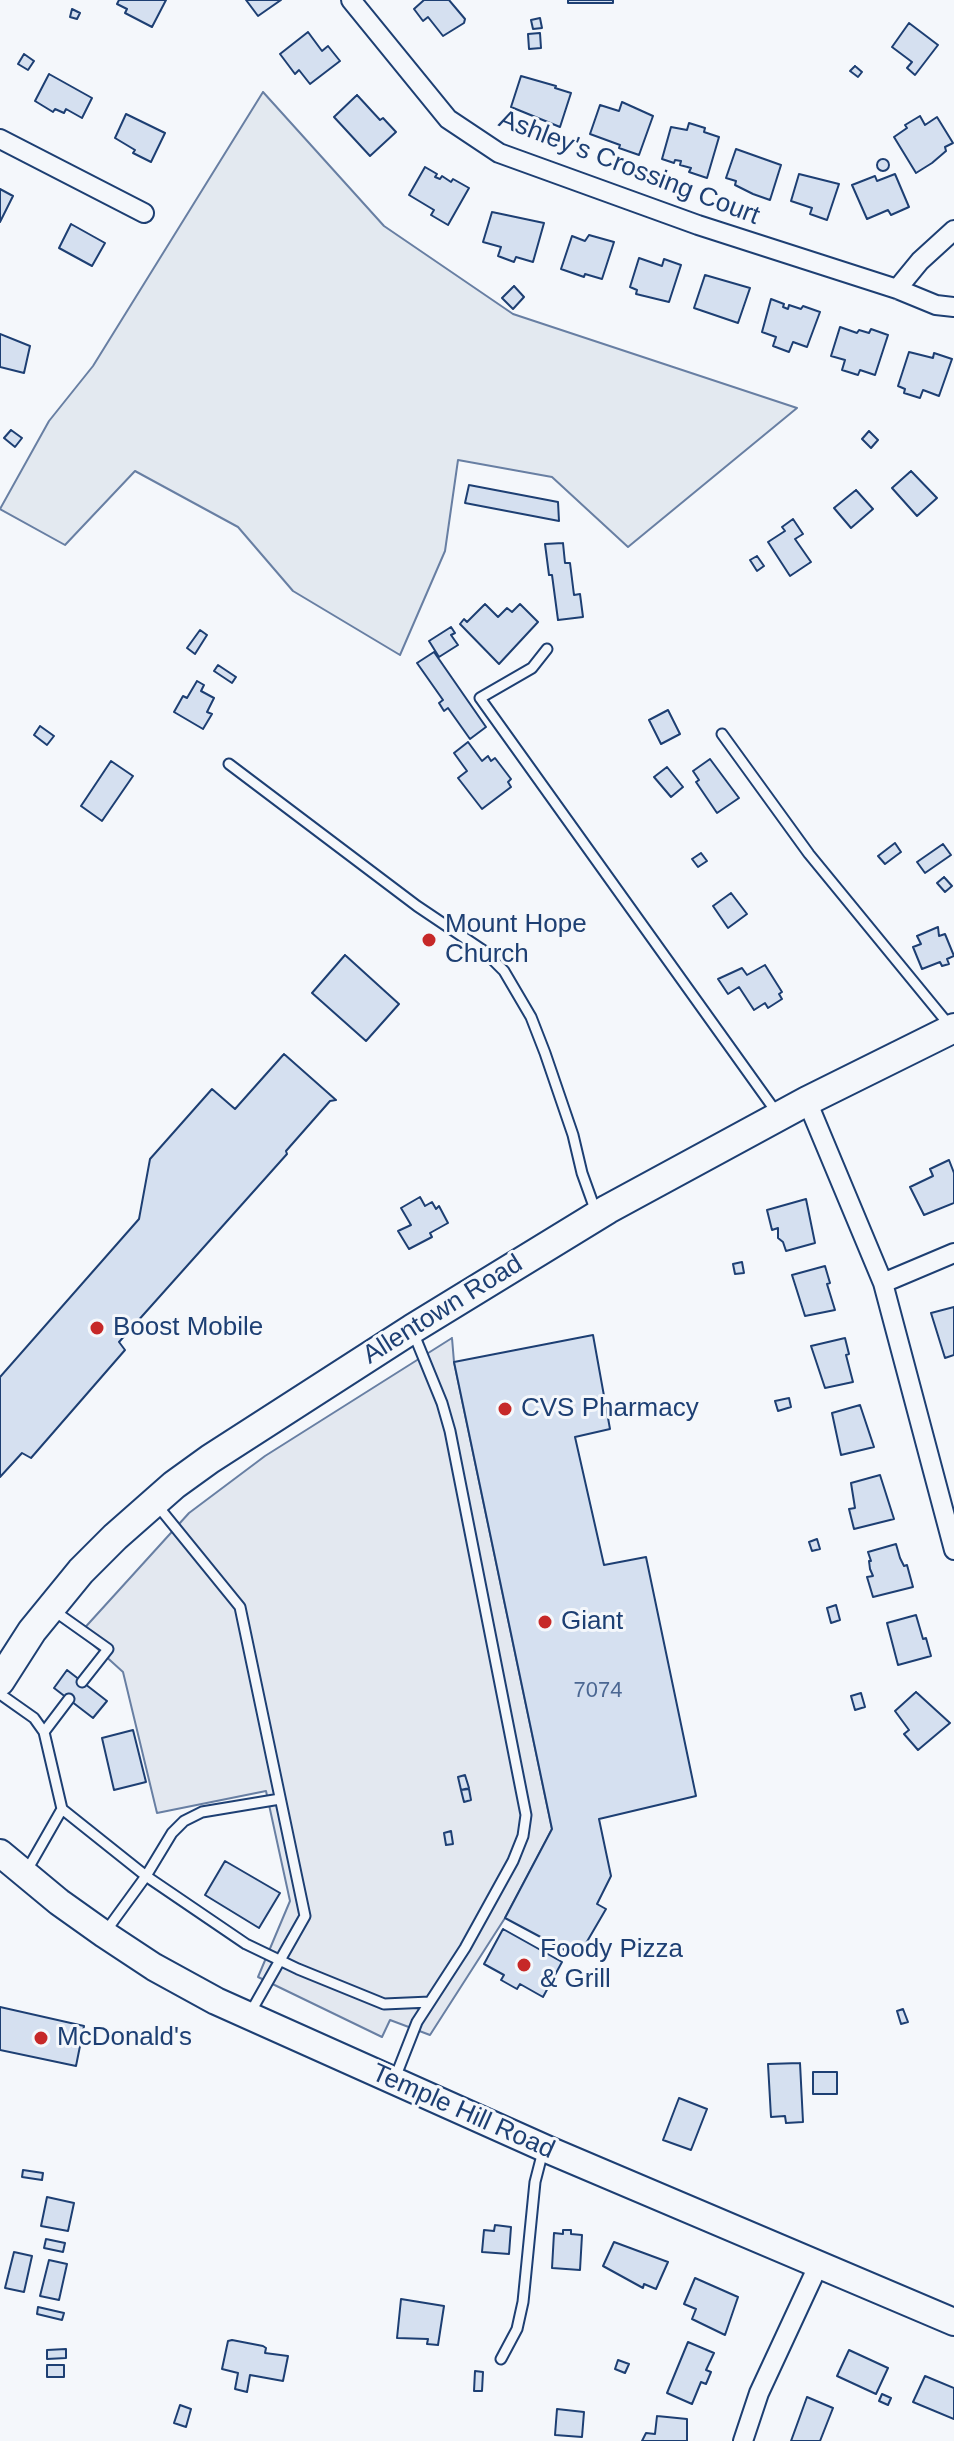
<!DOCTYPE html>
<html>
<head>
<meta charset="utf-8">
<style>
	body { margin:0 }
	canvas { display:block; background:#f4f7fb }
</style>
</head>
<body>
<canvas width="954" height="2441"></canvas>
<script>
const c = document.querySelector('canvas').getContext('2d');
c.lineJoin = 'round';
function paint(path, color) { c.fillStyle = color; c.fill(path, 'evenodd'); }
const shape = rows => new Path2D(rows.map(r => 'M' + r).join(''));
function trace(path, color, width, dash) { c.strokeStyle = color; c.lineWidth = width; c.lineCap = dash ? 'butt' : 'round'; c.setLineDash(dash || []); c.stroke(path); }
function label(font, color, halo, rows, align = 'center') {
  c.font = font + ' Helvetica,sans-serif'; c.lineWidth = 6; c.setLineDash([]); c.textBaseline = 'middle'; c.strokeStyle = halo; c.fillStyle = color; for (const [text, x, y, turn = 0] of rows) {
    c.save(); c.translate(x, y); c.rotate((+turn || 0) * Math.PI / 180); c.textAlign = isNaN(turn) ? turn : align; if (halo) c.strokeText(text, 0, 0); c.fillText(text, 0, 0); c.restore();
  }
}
const green = shape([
	[263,92,384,226,513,314,797,408,628,547,552,477,458,460,445,551,400,655,293,591,238,527,135,471,65,545,0,509,49,421,93,366,263,92]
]);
const parking = shape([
	[452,1338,454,1362,552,1829,505,1918,430,2035,390,2020,382,2037,258,1977,290,1901,266,1791,157,1813,123,1672,80,1633,189,1513,265,1456,452,1338]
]);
const building = shape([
	[119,0,166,0,152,27,125,13,127,9,117,4,119,0],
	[246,0,281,0,258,16,246,0],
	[424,0,449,0,465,19,464,23,443,36,428,17,423,21,414,9,424,0],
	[568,0,613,0,613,3,568,3,568,0],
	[72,9,80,13,77,19,70,17,72,9],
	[540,18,542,28,533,29,531,20,540,18],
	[909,23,938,45,915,75,907,68,912,62,892,47,909,23],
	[308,32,322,51,328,46,340,61,310,84,299,70,295,74,280,54,308,32],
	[540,33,541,48,529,49,528,34,540,33],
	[24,54,34,61,28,70,18,64,24,54],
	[855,66,862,72,858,77,850,71,855,66],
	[49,74,92,98,82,118,66,109,64,113,55,109,53,112,35,101,49,74],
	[521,76,556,86,555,88,571,93,560,127,511,107,521,76],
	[357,95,380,120,383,118,396,132,370,156,334,117,357,95],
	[622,102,653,116,639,155,619,148,620,145,590,134,600,105,619,111,622,102],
	[126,114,165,133,151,162,133,153,135,150,115,138,126,114],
	[920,116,925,125,937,117,953,143,945,147,946,151,932,163,916,173,894,137,907,128,905,125,920,116],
	[689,123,705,128,704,132,719,137,707,178,689,172,691,168,680,165,681,161,675,160,674,163,662,159,671,127,687,130,689,123],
	[736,149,781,165,770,200,753,194,735,185,736,181,726,178,736,149],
	'877 165a6 6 0 1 1 12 0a6 6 0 1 1-12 0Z',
	[425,167,437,174,435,177,440,179,442,176,451,182,453,179,469,188,448,225,431,215,434,210,409,195,425,167],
	[799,174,839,184,827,220,810,214,812,208,791,201,799,174],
	[895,174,909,207,891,215,888,210,867,219,852,185,875,176,877,181,895,174],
	[0,189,13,196,0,222,0,189],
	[492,212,544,223,533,262,516,257,514,262,498,256,501,247,483,242,492,212],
	[71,224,105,243,92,266,59,248,71,224],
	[589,235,614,242,602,279,585,274,584,277,561,269,572,236,585,241,589,235],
	[639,258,662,266,664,259,681,265,669,302,636,294,637,290,630,287,639,258],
	[705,275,750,288,738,323,694,308,705,275],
	[514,286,524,297,513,309,502,298,514,286],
	[771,299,784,304,783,307,788,309,789,305,801,309,803,306,820,312,807,347,793,342,789,352,773,346,776,337,762,332,771,299],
	[840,327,857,333,859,330,869,333,871,329,888,335,875,375,860,370,858,375,842,370,845,360,831,356,840,327],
	[0,334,30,346,24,373,0,367,0,334],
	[909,352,933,358,934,353,952,359,939,396,923,390,920,398,904,393,905,389,898,386,909,352],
	[11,430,22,438,15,447,4,438,11,430],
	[869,431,878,440,871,448,862,439,869,431],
	[911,471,937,498,917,516,892,488,911,471],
	[469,485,558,502,559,521,465,503,469,485],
	[856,490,873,509,851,528,834,508,856,490],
	[793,519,803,534,795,539,811,562,790,576,768,542,785,531,782,527,793,519],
	[563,543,565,563,570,563,574,595,580,594,583,617,558,620,552,575,549,575,545,544,563,543],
	[757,556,764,566,757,571,750,560,757,556],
	[485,604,498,617,507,608,512,612,520,604,538,622,499,664,460,624,464,619,467,622,485,604],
	[451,627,455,633,451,635,458,645,439,657,429,641,451,627],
	[200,630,207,635,195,654,187,648,200,630],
	[434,652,486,727,470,739,448,708,444,711,439,703,443,700,417,663,434,652],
	[218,665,236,677,232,683,214,671,218,665],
	[197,681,204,685,201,691,214,698,207,712,212,714,203,729,174,712,183,696,187,698,197,681],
	[668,710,680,734,661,744,649,720,668,710],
	[40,726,54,736,47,745,34,735,40,726],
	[468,742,482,761,488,756,491,761,495,758,511,779,508,782,511,787,482,809,458,778,467,771,454,753,468,742],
	[710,759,739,798,717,813,696,782,699,780,693,771,710,759],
	[111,761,133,776,102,821,81,806,111,761],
	[667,767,683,787,671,797,654,777,667,767],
	[895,843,901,852,885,864,878,856,895,843],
	[943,844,951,855,925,873,917,862,943,844],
	[701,853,707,861,698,867,692,859,701,853],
	[944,877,952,886,945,892,937,883,944,877],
	[731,893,747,914,728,928,713,906,731,893],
	[938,927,939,936,945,934,954,956,947,959,949,964,942,966,940,962,922,969,913,947,921,944,917,936,938,927],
	[345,955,399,1004,366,1041,312,993,345,955],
	[765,965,782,992,779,994,782,999,768,1008,765,1003,754,1010,739,987,728,994,718,979,742,968,747,975,765,965],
	[284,1054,336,1100,330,1101,286,1151,287,1154,119,1342,125,1350,31,1458,22,1453,0,1477,0,1377,139,1219,150,1159,212,1089,235,1109,284,1054],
	[949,1160,954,1173,954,1203,924,1215,910,1187,933,1176,930,1169,949,1160],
	[420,1197,425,1206,432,1202,436,1209,439,1206,448,1223,430,1233,432,1237,409,1249,398,1231,411,1225,401,1208,420,1197],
	[806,1199,815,1243,786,1251,783,1242,778,1238,778,1228,772,1230,767,1210,806,1199],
	[742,1262,744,1273,735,1274,733,1264,742,1262],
	[825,1266,830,1283,827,1284,835,1310,805,1316,792,1275,825,1266],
	[954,1307,954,1355,945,1358,931,1313,954,1307],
	[593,1335,610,1429,575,1437,604,1565,646,1557,696,1796,599,1819,611,1876,597,1904,606,1909,578,1957,505,1918,552,1829,454,1362,593,1335],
	[845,1338,849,1354,846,1355,853,1382,825,1388,811,1346,845,1338],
	[789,1398,791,1407,778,1411,775,1401,789,1398],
	[860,1405,874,1447,841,1455,832,1413,860,1405],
	[880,1475,894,1519,854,1529,849,1509,855,1508,851,1483,880,1475],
	[817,1539,820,1549,812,1551,809,1542,817,1539],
	[896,1544,900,1558,904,1566,907,1565,913,1587,873,1597,867,1577,873,1576,870,1569,869,1561,871,1561,868,1552,896,1544],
	[836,1605,840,1620,831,1623,827,1608,836,1605],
	[916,1615,923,1639,926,1638,931,1656,898,1665,887,1623,916,1615],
	[67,1670,107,1701,93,1718,54,1688,67,1670],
	[916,1692,950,1723,918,1750,904,1734,909,1730,895,1711,916,1692],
	[861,1693,865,1707,855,1710,851,1696,861,1693],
	[133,1730,146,1782,114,1790,102,1738,133,1730],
	[465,1775,469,1788,461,1790,458,1777,465,1775],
	[469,1789,471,1800,464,1802,461,1790,469,1789],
	[451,1831,453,1844,446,1845,444,1833,451,1831],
	[225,1861,280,1893,259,1928,205,1895,225,1861],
	[503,1929,562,1962,543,1997,520,1984,517,1989,501,1980,504,1975,484,1964,503,1929],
	[0,2007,84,2026,76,2066,0,2050,0,2007],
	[903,2009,908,2022,901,2024,897,2011,903,2009],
	[800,2063,803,2122,786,2123,785,2116,771,2117,768,2064,800,2063],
	[813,2072,837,2072,837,2094,813,2094,813,2072],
	[679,2098,707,2109,691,2150,663,2140,679,2098],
	[23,2170,43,2173,42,2180,22,2177,23,2170],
	[47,2197,74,2203,68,2231,41,2226,47,2197],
	[495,2225,511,2227,509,2254,482,2252,484,2230,494,2231,495,2225],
	[563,2230,571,2230,571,2234,582,2235,580,2270,552,2268,554,2233,563,2234,563,2230],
	[46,2239,65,2243,63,2252,44,2248,46,2239],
	[614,2242,668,2262,656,2289,644,2284,643,2288,603,2266,614,2242],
	[14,2252,32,2256,24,2292,5,2288,14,2252],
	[49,2260,67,2264,59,2300,40,2296,49,2260],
	[695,2278,738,2297,725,2335,692,2319,696,2309,684,2304,695,2278],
	[401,2299,444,2306,438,2345,427,2344,428,2339,397,2338,401,2299],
	[38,2307,64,2313,62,2320,37,2314,38,2307],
	[232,2340,263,2346,266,2348,265,2353,288,2356,283,2381,250,2375,247,2392,235,2389,238,2373,222,2369,228,2341,232,2340],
	[688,2342,714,2353,706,2370,711,2372,706,2384,701,2382,692,2404,667,2393,688,2342],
	[66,2349,66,2358,47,2359,47,2350,66,2349],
	[849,2350,888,2368,876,2394,837,2376,849,2350],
	[618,2360,629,2364,625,2373,615,2369,618,2360],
	[47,2365,64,2365,64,2377,47,2377,47,2365],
	[475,2371,483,2372,482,2391,474,2391,475,2371],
	[925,2376,954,2388,954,2419,913,2402,925,2376],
	[882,2394,891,2398,888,2405,879,2401,882,2394],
	[807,2397,833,2408,820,2441,791,2441,807,2397],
	[180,2405,191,2409,186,2427,174,2423,180,2405],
	[557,2409,584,2412,582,2437,555,2435,557,2409],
	[657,2416,687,2419,687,2441,642,2441,646,2433,655,2434,657,2416]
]);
const lane = shape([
	[547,649,532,668,480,698,777,1113],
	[722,734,809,854,950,1026],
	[229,764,417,906,484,951,504,971,531,1017,545,1053,573,1135,582,1173,596,1212],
	[157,1505,240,1607,305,1916,249,2015],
	[53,1610,108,1649,82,1682],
	[0,1694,34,1718,44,1732,62,1809,146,1876,172,1833,184,1821,202,1812,280,1799],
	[44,1732,69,1699],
	[26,1872,62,1809],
	[106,1931,146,1876,246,1944,298,1969,384,2004,430,2002],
	[395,2078,417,2022,465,1948,513,1861,523,1836,526,1815,450,1431,442,1403,413,1332],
	[501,2359,517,2329,523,2302,535,2182,543,2151]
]);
const street = shape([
	[351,0,448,119,499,153,698,225,897,289,936,305,954,307],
	[0,139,144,213],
	[897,289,920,261,954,230],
	[807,1101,883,1283,954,1550],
	[883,1283,954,1253],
	[743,2441,759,2393,818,2266]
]);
const secondary = shape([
	[0,1853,59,1902,104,1934,154,1967,216,2001,551,2151,954,2322]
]);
const primary = shape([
	[0,1681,32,1631,81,1571,115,1537,174,1485,210,1459,412,1329,608,1209,807,1101,954,1028]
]);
const markers = [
	[429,940,8,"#c62828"],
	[97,1328,8,"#c62828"],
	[505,1409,8,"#c62828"],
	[545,1622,8,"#c62828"],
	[524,1965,8,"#c62828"],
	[41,2038,8,"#c62828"]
];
const numberNames = [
	["7074",598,1691]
];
const streetNames = [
	["Ashley's Crossing Court",629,168,21],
	["Allentown Road",443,1310,-32],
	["Temple Hill Road",463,2112,24]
];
const poiNames = [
	["Mount Hope",445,925],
	["Church",445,955],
	["Boost Mobile",113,1328],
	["CVS Pharmacy",521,1409],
	["Giant",561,1622],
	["Foody Pizza",540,1950],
	["& Grill",540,1980],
	["McDonald's",57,2038]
];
paint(green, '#e3e9f0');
trace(green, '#687fa3', 2);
paint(parking, '#e3e8f0');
trace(parking, '#687fa3', 2);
paint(building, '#d5e0f0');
trace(building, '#1d3f73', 2);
trace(lane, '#1d3f73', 13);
trace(street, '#1d3f73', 22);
trace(secondary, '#1d3f73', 30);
trace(primary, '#1d3f73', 32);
trace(lane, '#f4f7fb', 9);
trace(street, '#f4f7fb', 18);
trace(secondary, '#f4f7fb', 26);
trace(primary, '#f4f7fb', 28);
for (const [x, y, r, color] of markers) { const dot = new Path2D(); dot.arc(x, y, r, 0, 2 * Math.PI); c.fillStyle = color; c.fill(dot); trace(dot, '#f4f7fb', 3); }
label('22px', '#4b6792', null, numberNames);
label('26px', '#1d3f73', '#f4f7fb', streetNames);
label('26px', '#1d3f73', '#f4f7fb', poiNames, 'left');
</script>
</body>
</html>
